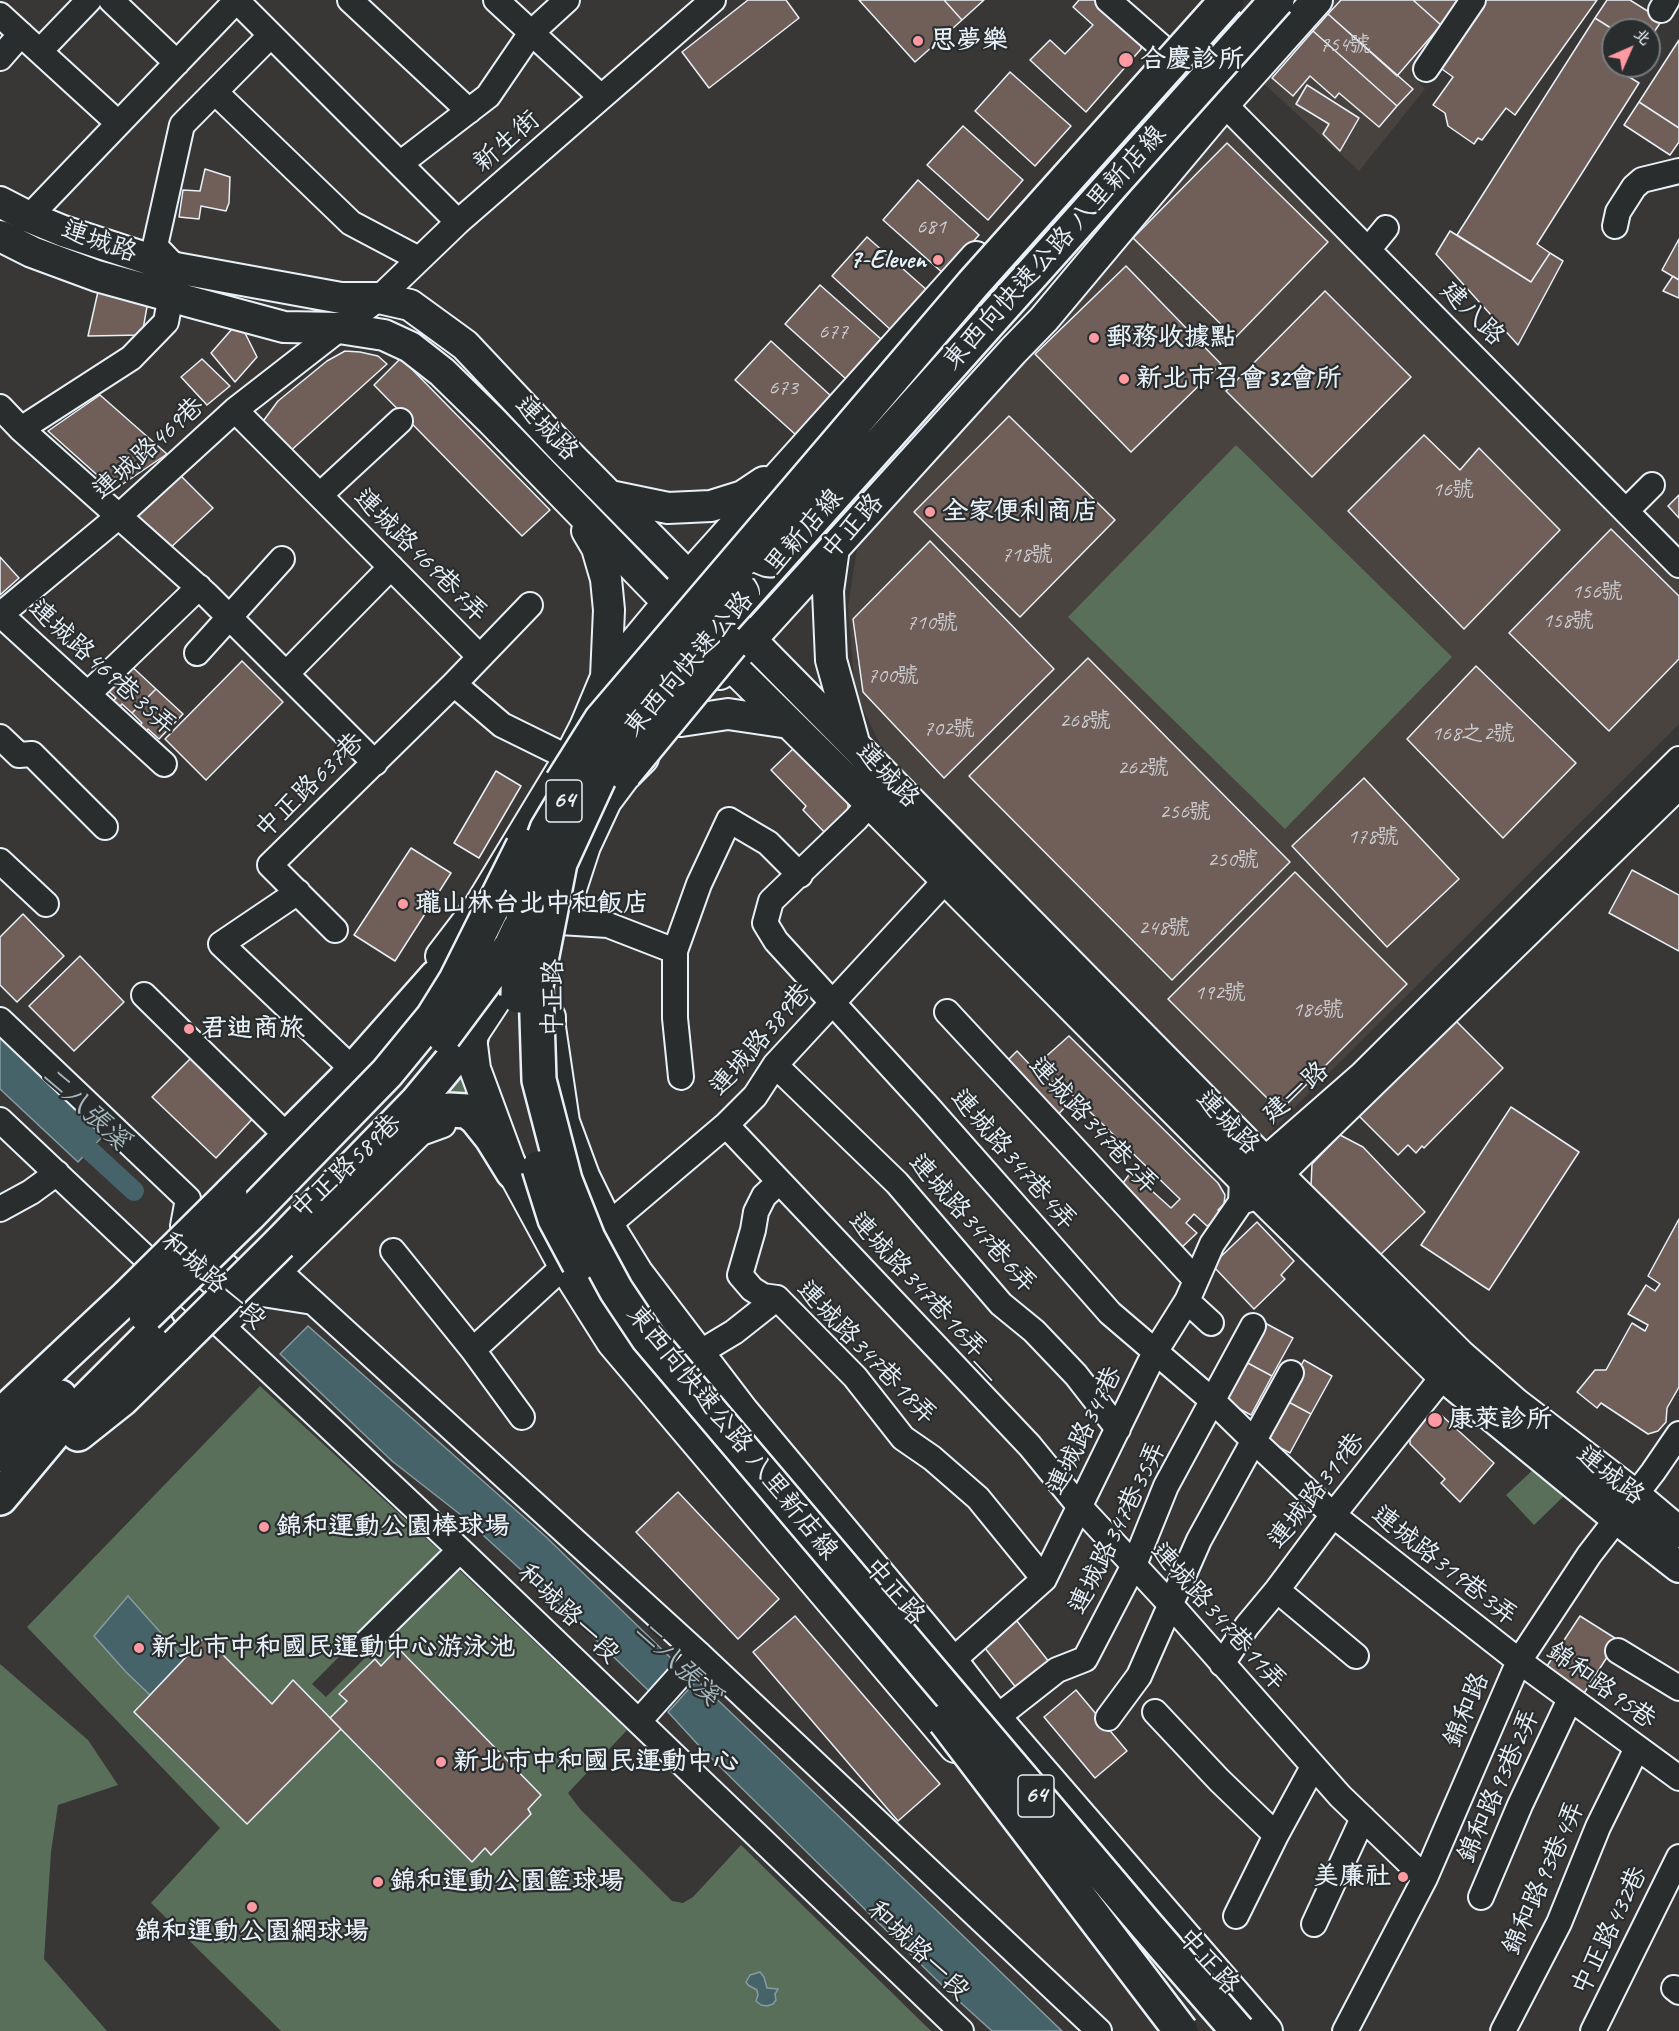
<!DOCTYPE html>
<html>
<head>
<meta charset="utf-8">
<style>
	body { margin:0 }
	#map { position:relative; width:1679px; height:2031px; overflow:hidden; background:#383736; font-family:Caveat,"LXGW WenKai TC",sans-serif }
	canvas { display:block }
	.north { position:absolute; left:1601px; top:18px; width:60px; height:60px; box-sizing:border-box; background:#2a2d2e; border:2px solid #767b7f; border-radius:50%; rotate:45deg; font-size:16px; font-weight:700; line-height:24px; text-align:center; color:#e8f1f8 }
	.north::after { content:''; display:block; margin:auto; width:21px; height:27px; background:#ff9aa2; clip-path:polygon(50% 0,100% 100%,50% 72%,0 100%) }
</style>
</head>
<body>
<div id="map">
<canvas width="1679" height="2031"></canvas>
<div class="north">北</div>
</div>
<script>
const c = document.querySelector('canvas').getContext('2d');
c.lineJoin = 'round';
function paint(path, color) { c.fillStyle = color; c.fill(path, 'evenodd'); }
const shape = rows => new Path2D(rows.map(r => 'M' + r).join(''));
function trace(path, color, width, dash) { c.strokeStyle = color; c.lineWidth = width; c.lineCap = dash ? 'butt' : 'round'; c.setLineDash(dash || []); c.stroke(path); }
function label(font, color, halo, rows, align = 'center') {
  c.font = font + ' Caveat,"LXGW WenKai TC",sans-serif'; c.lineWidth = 4.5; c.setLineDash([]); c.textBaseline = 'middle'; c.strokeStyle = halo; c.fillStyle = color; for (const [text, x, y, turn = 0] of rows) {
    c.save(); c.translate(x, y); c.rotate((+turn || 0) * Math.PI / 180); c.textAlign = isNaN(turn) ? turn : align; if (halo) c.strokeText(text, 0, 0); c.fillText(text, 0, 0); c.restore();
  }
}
const built = shape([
	[1331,0,1465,0,1410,73,1425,89,1359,171,1260,80],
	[1227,121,1679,577,1679,724,1261,1141,882,749,855,691,848,606,857,549,1103,263]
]);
const green = shape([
	[1236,445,1452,657,1285,829,1068,617],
	[464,1068,474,1096,444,1102,439,1092],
	[260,1386,442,1553,312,1684,326,1697,456,1567,627,1730,568,1793,580,1809,672,1901,683,1903,693,1897,741,1845,931,2031,281,2031,151,1903,220,1828,27,1627],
	[1535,1468,1565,1495,1534,1525,1506,1495],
	[0,1664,88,1740,118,1785,58,1805,51,1852,44,1959,107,2031,0,2031]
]);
const water = shape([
	[0,1036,104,1135,78,1162,0,1089,0,1036],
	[308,1326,545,1536,676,1663,650,1692,565,1610,461,1515,392,1461,280,1354,308,1326],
	[128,1596,184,1659,150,1695,126,1672,94,1636,128,1596],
	[697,1680,1062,2031,992,2031,950,1993,703,1750,668,1712,697,1680],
	[760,1972,764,1977,767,1988,778,1989,775,1994,776,2000,773,2004,767,2006,761,2005,756,2001,758,1995,757,1990,748,1985,746,1982,750,1975,760,1972]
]);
const canal = shape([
	[70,1132,134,1191]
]);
const building = shape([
	[748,0,786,0,799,18,709,88,682,52,748,0],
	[859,0,944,0,962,20,915,62,859,0],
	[944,0,984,0,962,20,944,0],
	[1079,0,1102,0,1142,40,1141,49,1086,112,1030,60,1050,40,1065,54,1093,25,1073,7,1079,0],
	[1341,0,1413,0,1441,25,1397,76,1328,14,1341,0],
	[1413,0,1463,0,1441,25,1413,0],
	[1480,0,1597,0,1515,115,1506,108,1482,140,1478,138,1474,144,1448,126,1445,113,1433,105,1453,77,1435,64,1480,0],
	[1607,0,1630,0,1662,20,1649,40,1649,30,1614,30,1595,18,1607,0],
	[1328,14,1413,89,1397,106,1313,31,1328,14],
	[1595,18,1614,30,1613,66,1632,66,1626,75,1639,83,1537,244,1550,253,1531,282,1457,235,1595,18],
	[1313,31,1397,106,1379,127,1339,93,1335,98,1310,76,1293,96,1272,78,1313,31],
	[1679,40,1679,128,1639,102,1679,40],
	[1010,72,1071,126,1035,166,975,111,1010,72],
	[1307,85,1359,118,1340,151,1323,134,1329,124,1296,104,1307,85],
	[1639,102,1679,128,1679,142,1670,155,1624,125,1639,102],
	[963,126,1023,180,988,220,927,165,963,126],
	[1227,143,1328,242,1235,338,1133,238,1227,143],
	[205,169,230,177,229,203,226,211,201,206,199,219,179,217,183,190,200,191,205,169],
	[918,180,979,235,944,274,883,220,918,180],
	[1450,231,1531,282,1550,253,1563,261,1518,345,1436,254,1450,231],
	[867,237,928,291,892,331,832,276,867,237],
	[1679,239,1679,280,1662,270,1679,239],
	[1126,266,1221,364,1131,452,1035,354,1126,266],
	[1673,276,1679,280,1679,298,1663,291,1673,276],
	[820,285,881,339,846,379,785,324,820,285],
	[99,287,148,301,142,335,88,336,99,287],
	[1325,291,1411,377,1312,477,1226,391,1325,291],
	[239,321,257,357,235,382,211,353,239,321],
	[771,341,831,396,796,435,735,380,771,341],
	[345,351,360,352,378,356,387,364,287,454,261,424,278,401,327,361,345,351],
	[401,358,550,510,522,536,374,385,401,358],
	[202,359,230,386,207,405,181,377,202,359],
	[100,395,167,454,114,490,48,431,100,395],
	[1009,416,1115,520,1020,617,914,512,1009,416],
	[1424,435,1460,470,1479,448,1560,530,1464,629,1348,511,1424,435],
	[181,476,213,508,167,551,134,519,181,476],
	[1679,495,1679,518,1668,506,1679,495],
	[1611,529,1679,596,1679,659,1609,731,1509,633,1611,529],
	[930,541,1054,669,944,778,863,692,853,619,930,541],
	[0,557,19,578,0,595,0,557],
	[1088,658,1290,862,1172,980,969,776,1088,658],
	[242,661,283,702,206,780,165,739,242,661],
	[128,663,156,689,132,713,122,704,115,712,108,706,116,698,104,687,128,663],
	[1476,666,1576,763,1503,838,1407,739,1476,666],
	[156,689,183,714,159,739,148,729,142,736,135,730,142,723,132,713,156,689],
	[796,746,848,803,848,814,829,837,803,810,806,806,771,770,796,746],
	[496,771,521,786,479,858,454,843,496,771],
	[1364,778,1459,879,1387,947,1292,846,1364,778],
	[411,848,451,873,395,961,354,935,411,848],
	[1632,870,1679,895,1679,951,1609,913,1632,870],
	[1295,872,1407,984,1280,1111,1168,999,1295,872],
	[23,914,64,956,17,1002,0,985,0,937,23,914],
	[80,956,124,1002,74,1051,29,1006,80,956],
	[1454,1019,1503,1068,1424,1148,1422,1146,1416,1153,1408,1145,1398,1155,1358,1115,1454,1019],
	[1069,1036,1218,1183,1225,1195,1224,1204,1218,1210,1222,1216,1207,1226,1194,1214,1186,1223,1197,1233,1180,1249,1118,1190,1131,1172,1171,1208,1180,1199,1056,1079,1048,1086,1067,1105,1053,1120,1003,1065,1017,1051,1033,1068,1069,1036],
	[193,1056,257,1114,216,1158,152,1097,193,1056],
	[1511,1107,1579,1152,1489,1290,1421,1245,1511,1107],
	[1340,1135,1363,1147,1425,1212,1380,1255,1311,1187,1312,1164,1340,1135],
	[1679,1219,1679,1387,1667,1408,1666,1422,1658,1431,1648,1434,1601,1403,1597,1408,1577,1392,1595,1370,1606,1370,1632,1323,1645,1331,1648,1325,1628,1314,1646,1285,1655,1291,1660,1284,1648,1276,1679,1219],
	[1257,1222,1294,1261,1281,1275,1285,1279,1254,1309,1212,1265,1257,1222],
	[1265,1323,1293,1338,1272,1376,1244,1361,1265,1323],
	[1304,1360,1332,1376,1311,1414,1283,1399,1304,1360],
	[1244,1361,1272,1376,1251,1415,1223,1400,1244,1361],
	[1283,1399,1311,1414,1290,1453,1262,1438,1283,1399],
	[1430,1413,1440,1414,1494,1463,1460,1502,1441,1483,1445,1479,1410,1444,1410,1433,1430,1413],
	[678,1492,779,1599,738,1639,636,1532,678,1492],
	[795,1616,940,1784,898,1821,753,1652,795,1616],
	[1013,1616,1053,1667,1021,1694,981,1643,1013,1616],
	[1580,1616,1618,1640,1579,1701,1545,1669,1580,1616],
	[205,1637,272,1704,293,1680,341,1729,247,1824,134,1712,205,1637],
	[398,1648,541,1795,528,1809,531,1814,491,1855,485,1848,472,1862,330,1718,347,1701,339,1694,375,1659,381,1666,398,1648],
	[1076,1690,1127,1751,1095,1778,1044,1717,1076,1690]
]);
const minor = shape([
	[111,0,177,63],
	[236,0,458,222],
	[350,0,469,111],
	[496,0,601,97],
	[1108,0,1164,49],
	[1661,10,1667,0],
	[0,15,118,123],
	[40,51,89,0],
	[0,58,21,34],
	[1426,69,1473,0],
	[215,92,351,223,419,259],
	[1224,104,1679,565],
	[401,163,488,96,531,33,567,0],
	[29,217,237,0],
	[1615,226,1618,212,1634,187,1642,180,1679,171],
	[1368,250,1386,228],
	[0,407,21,429,207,595,286,674],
	[235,410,480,657],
	[21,429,131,358,166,322,176,268,155,246,182,125,271,35],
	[320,495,400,421],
	[1626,511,1652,485],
	[0,614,164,764],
	[0,615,119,516,235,410,379,298,458,222,713,0],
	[197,653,282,559],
	[454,684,502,725,569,758],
	[88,694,199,587],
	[0,737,19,755,32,754,105,827],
	[1679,759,1362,1074,1242,1179,1241,1202,1259,1196,1679,787],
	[375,763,286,674,391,567],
	[870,803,856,819,771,901,765,923,776,941,929,1108,1110,1313,1213,1401,1254,1441,1333,1515,1519,1661,1679,1778],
	[0,861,46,904],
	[298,892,221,944,344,1061],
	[560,922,608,925,675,951],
	[335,930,270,865,454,684,530,605],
	[144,995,280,1129],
	[947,1012,1195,1279],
	[0,1020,188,1199,183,1226],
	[775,1065,897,1183,1001,1304,1034,1331,1076,1375,1118,1429],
	[681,1077,675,1018,675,951,699,884,729,820,768,843,800,875],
	[0,1120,148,1260,223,1327,460,1550,961,2031],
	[726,1125,1030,1446,1080,1507,1170,1604,1340,1796,1425,1878],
	[779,1182,764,1196,756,1212,753,1230,740,1275,752,1289,763,1296,777,1298,855,1377,903,1438,932,1458,978,1498,1044,1579],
	[0,1209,31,1192,57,1173],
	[608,1225,726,1125,755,1096,775,1065,945,881],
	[200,1242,256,1293,313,1302],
	[393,1251,473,1350,522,1417],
	[279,1271,699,1654,1099,2031],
	[1187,1301,1211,1323],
	[223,1327,421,1133,443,1125],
	[473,1350,564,1266],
	[699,1353,734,1332,777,1298],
	[1277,1590,1356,1656],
	[366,1643,460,1550],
	[1618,1651,1679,1688],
	[952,1661,1044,1579,1155,1352,1187,1301,1212,1244,1241,1202],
	[1222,1664,1247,1626,1277,1590,1333,1515,1453,1364],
	[1155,1712,1219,1780,1276,1835],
	[996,1718,1057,1670,1085,1659,1134,1565,1166,1486,1253,1326],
	[1108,1718,1139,1676,1199,1540,1291,1373],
	[639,1721,699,1654],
	[1481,1897,1520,1805,1570,1699],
	[1236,1916,1276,1835,1313,1767],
	[1314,1924,1363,1818],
	[1674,1988,1679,1992],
	[1345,2031,1425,1878,1519,1661,1589,1555,1653,1472,1679,1434],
	[1503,2031,1559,1923,1598,1827,1637,1748],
	[1593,2031,1679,1857]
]);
const major = shape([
	[0,202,29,217,63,231,176,268,341,298,379,298,410,305,465,345,561,447,1262,1159,1460,1355,1516,1404,1635,1495,1679,1532],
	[0,236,32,252,97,276,195,303,284,327,339,328,384,335,410,347,442,372,491,420,686,621,870,803,1252,1188,1443,1376,1616,1518,1679,1567],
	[610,496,668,508,711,506,743,496,764,482],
	[587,531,597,548,606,579,609,610,606,677],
	[834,548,828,591,831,660,853,739],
	[720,674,1013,351,1044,319,1224,104,1317,0],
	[681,721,728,714,789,723],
	[563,913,585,846,606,801,624,777,643,758],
	[441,956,480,905,569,758,585,727,606,677,700,564,976,257],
	[550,1017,550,1027,564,1122,584,1176,608,1225,637,1272,743,1411,952,1661,996,1718,1267,2031],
	[472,1019,471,1037,475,1069,513,1172,564,1266,612,1342,955,1747],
	[471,1037,525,955]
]);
const highway = shape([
	[401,1129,416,1118,433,1112,449,1110,467,1111,476,1118,492,1138,513,1172],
	[230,1195,343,1082,436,977,451,969,475,968],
	[280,1243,417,1102,471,1037],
	[0,1416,128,1296],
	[78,1434,122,1399,177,1345],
	[0,1455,60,1397],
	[0,1498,61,1425,158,1328]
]);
const highwayBridge = shape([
	[625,773,731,644],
	[562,782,601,720,973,284,1227,0],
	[518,996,519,954,527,885,547,829,584,767],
	[444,1036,511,946,519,929],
	[539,1168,555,1219,579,1264],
	[128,1296,230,1195],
	[146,1315,249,1215,387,1073,433,1017,456,980,523,846],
	[177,1345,280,1243],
	[945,1721,1181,2031],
	[1238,2031,1146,1925,648,1338,616,1290,588,1238,565,1180,539,1080,536,986,560,863,600,776,642,713,693,653,1277,0]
]);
const markers = [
	[918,41,6,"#ff9aa2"],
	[1126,60,8,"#ff9aa2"],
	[938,260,6,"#ff9aa2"],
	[1094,338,6,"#ff9aa2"],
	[1124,379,6,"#ff9aa2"],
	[930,512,6,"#ff9aa2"],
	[403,904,6,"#ff9aa2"],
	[189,1029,6,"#ff9aa2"],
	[1435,1420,8,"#ff9aa2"],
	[264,1527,6,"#ff9aa2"],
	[139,1648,6,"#ff9aa2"],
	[441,1762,6,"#ff9aa2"],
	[1403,1877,6,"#ff9aa2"],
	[378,1882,6,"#ff9aa2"],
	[252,1907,6,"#ff9aa2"]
];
const numberNames = [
	["754號",1345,45],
	["681",931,227],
	["677",833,332],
	["673",783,388],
	["16號",1453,490],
	["718號",1027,555],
	["156號",1597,592],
	["158號",1568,621],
	["710號",932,623],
	["700號",893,676],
	["268號",1085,721],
	["702號",949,729],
	["168之2號",1473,734],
	["262號",1143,768],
	["256號",1185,812],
	["178號",1373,837],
	["250號",1233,860],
	["248號",1164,928],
	["192號",1220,993],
	["186號",1318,1010]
];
const shields = [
	[564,801,36],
	[1036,1796,36]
];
const shieldNames = [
	["64",564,801],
	["64",1036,1796]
];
const poiNames = [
	["思夢樂",930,41],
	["合慶診所",1140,60],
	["7-Eleven",926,260,"right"],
	["郵務收據點",1106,338],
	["新北市召會32會所",1136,379],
	["全家便利商店",942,512],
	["瓏山林台北中和飯店",415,904],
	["君迪商旅",201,1029],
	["康萊診所",1448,1420],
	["錦和運動公園棒球場",276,1527],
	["新北市中和國民運動中心游泳池",151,1648],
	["新北市中和國民運動中心",453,1762],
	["美廉社",1391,1877,"right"],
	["錦和運動公園籃球場",390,1882],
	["錦和運動公園網球場",252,1932,"center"]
];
const streetNames = [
	["新生街",507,142,-41],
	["連城路",99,242,19],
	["東西向快速公路 八里新店線",1055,248,-48],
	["建八路",1472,314,45],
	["連城路",546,429,46],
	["連城路469巷",149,449,-42],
	["中正路",853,527,-48],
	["連城路469巷7弄",420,556,45],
	["東西向快速公路 八里新店線",734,613,-49],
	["連城路469巷35弄",102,668,42],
	["連城路",887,776,46],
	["中正路637巷",310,786,-44],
	["中正路",554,998,-89],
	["連城路389巷",761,1040,-49],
	["建一路",1296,1093,-41],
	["連城路",1227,1123,46],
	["連城路347巷2弄",1093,1126,47],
	["連城路347巷4弄",1013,1160,49],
	["中正路589巷",347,1167,-43],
	["連城路347巷6弄",972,1224,48],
	["和城路一段",213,1281,42],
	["連城路347巷16弄＿",926,1295,47],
	["連城路347巷18弄",866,1353,46],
	["連城路347巷",1085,1431,-64],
	["東西向快速公路 八里新店線",732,1433,51],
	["連城路",1610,1476,38],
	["連城路319巷",1317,1491,-52],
	["連城路347巷35弄",1118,1528,-64],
	["連城路319巷3弄",1444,1566,38],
	["中正路",894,1592,50],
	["和城路一段",568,1614,44],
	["連城路347巷11弄",1218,1617,48],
	["錦和路95巷",1601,1686,36],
	["錦和路",1467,1710,-67],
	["錦和路93巷2弄",1499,1786,-66],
	["錦和路93巷4弄",1544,1878,-66],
	["中正路432巷",1610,1931,-64],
	["和城路一段",918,1951,44],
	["中正路",1208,1962,49]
];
const waterNames = [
	["二八張溪",85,1109,43],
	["二八張溪",677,1664,44]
];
paint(built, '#494340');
paint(green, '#596f5a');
paint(water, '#466369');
trace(water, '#879ca2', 1.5);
trace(canal, '#466369', 20);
paint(building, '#705e58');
trace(building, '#e8f1f8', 1.5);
trace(minor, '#e8f1f8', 28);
trace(major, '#e8f1f8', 34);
trace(highway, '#e8f1f8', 38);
trace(minor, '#2a2d2e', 24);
trace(major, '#2a2d2e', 30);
trace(highway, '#2a2d2e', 33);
trace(highwayBridge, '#e8f1f8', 38, []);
trace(highwayBridge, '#2a2d2e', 33);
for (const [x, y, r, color] of markers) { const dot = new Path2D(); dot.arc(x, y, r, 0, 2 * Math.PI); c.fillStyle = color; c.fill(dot); trace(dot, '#2a2d2e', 2); }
label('22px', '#caccd0', null, numberNames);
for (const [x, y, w] of shields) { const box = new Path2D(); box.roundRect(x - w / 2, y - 21, w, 42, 4.5); c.fillStyle = '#2a2d2e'; c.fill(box); trace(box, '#e8f1f8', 1.5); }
label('bold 24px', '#e8f1f8', null, shieldNames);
label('bold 26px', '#e8f1f8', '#2a2d2e', poiNames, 'left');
label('26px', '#e8f1f8', '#2a2d2e', streetNames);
label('italic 27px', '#a7b8bf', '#2a2d2e', waterNames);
</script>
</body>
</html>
